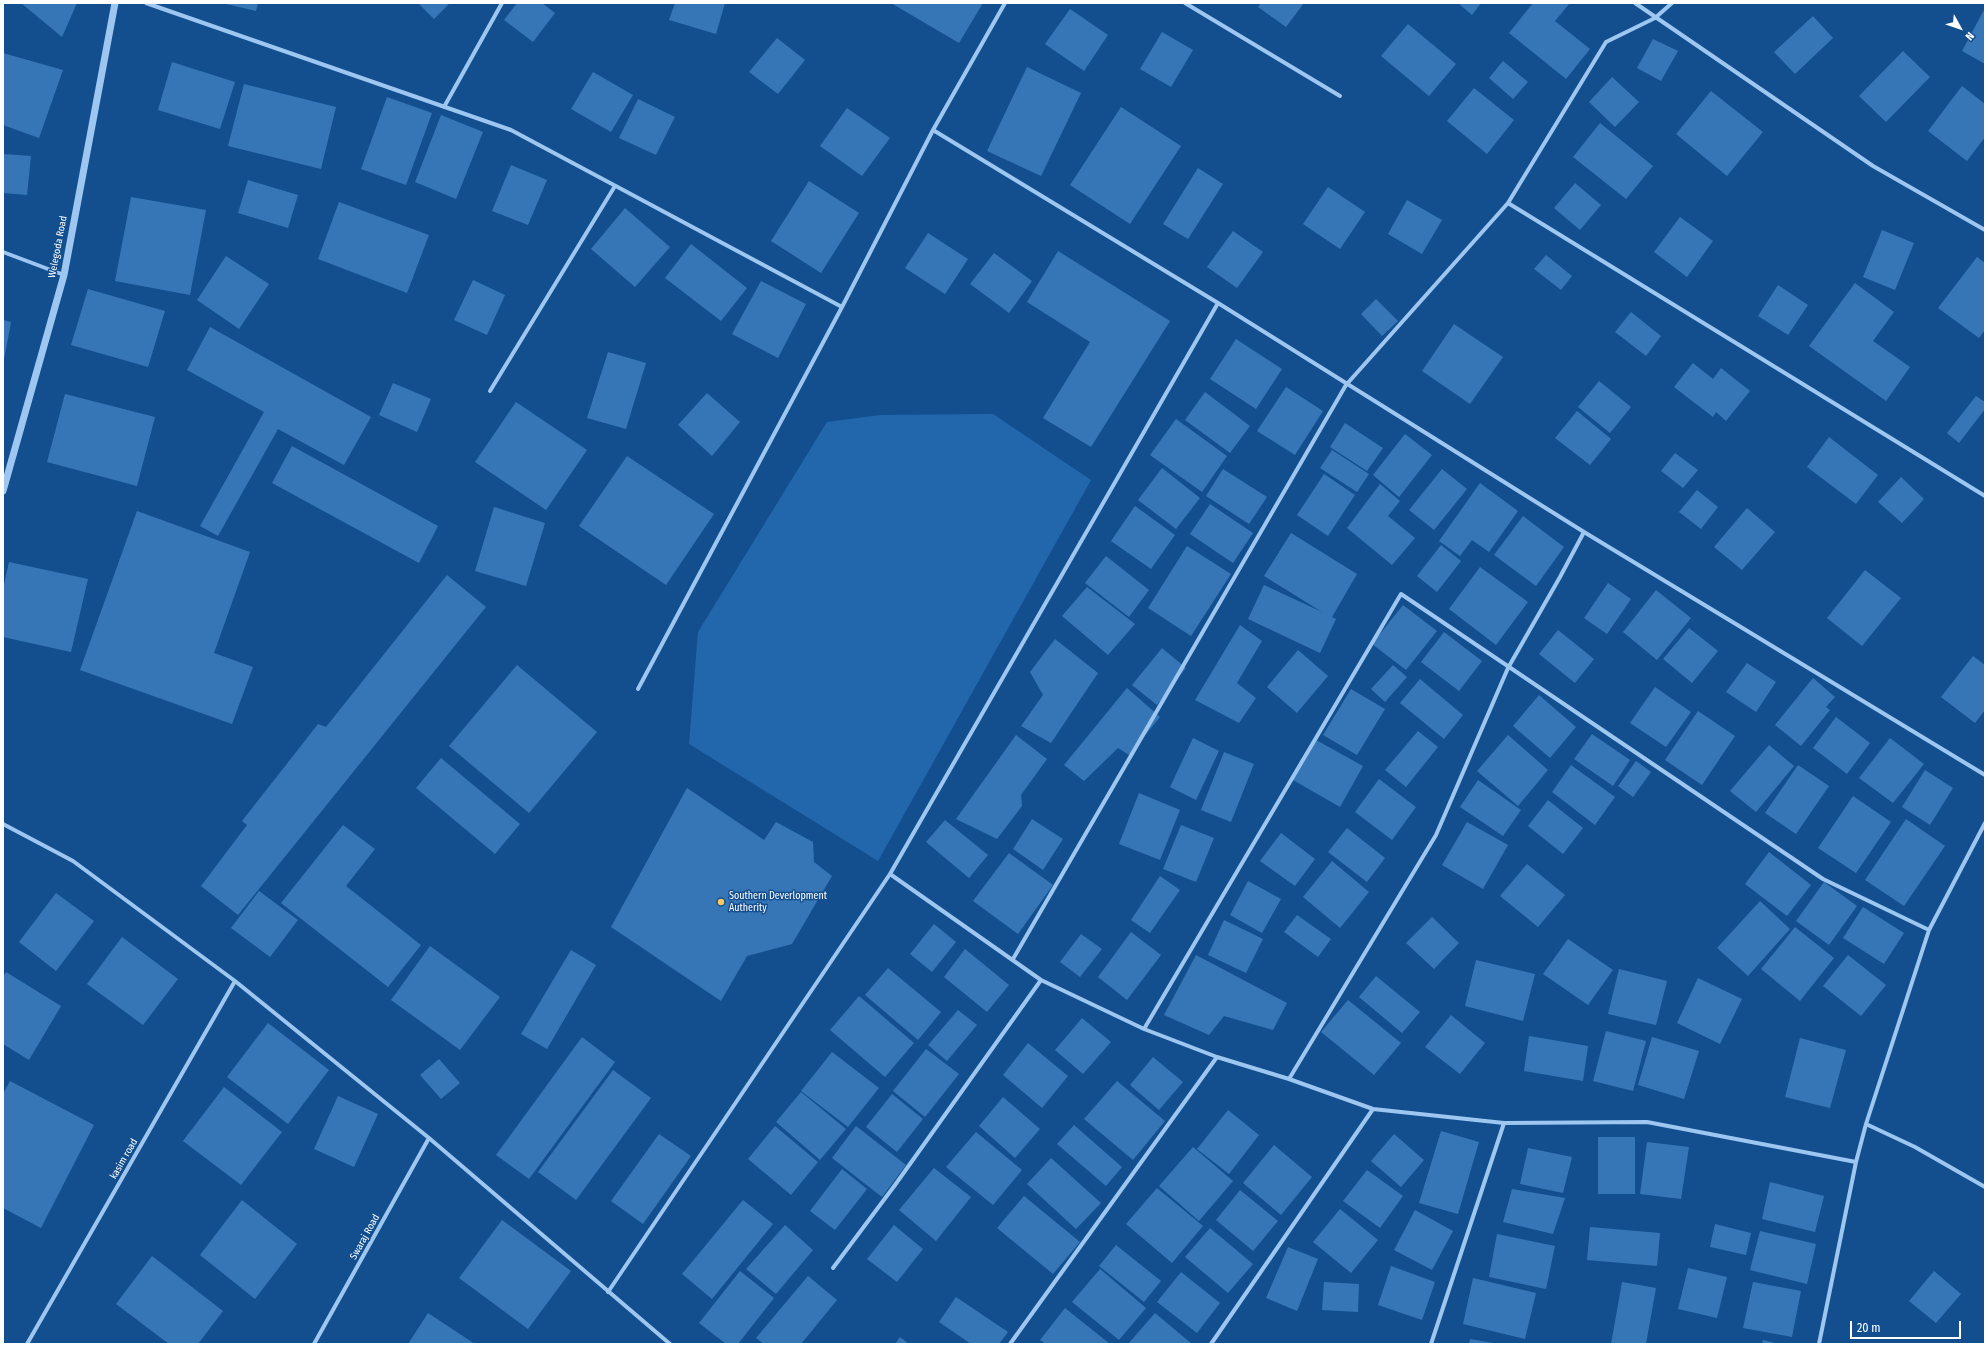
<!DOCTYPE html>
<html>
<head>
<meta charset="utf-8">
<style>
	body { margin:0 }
	#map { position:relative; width:1988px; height:1347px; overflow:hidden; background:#134f8f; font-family:"Fira Sans Condensed",sans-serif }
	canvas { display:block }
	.frame { position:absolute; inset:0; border:4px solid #fff; pointer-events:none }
	.north { position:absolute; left:1940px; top:8px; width:40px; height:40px; -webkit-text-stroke:3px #134f8f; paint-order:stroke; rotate:130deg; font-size:11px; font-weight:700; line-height:16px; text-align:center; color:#fff }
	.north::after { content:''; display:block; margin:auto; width:14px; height:18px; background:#fff; clip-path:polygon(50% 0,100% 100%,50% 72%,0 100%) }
	.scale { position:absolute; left:1850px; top:1321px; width:111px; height:18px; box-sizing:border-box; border:2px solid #fff; border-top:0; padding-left:5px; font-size:12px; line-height:14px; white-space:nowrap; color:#fff; -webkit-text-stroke:3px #134f8f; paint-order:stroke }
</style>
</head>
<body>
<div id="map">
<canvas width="1988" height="1347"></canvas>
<div class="frame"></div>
<div class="north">N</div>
<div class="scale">20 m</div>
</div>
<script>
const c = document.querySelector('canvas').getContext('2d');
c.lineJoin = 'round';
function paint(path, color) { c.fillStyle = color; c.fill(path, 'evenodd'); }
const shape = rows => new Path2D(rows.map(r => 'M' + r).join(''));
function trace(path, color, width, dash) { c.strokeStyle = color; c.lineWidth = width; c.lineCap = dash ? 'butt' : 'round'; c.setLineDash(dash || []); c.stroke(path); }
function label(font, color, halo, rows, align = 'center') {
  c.font = font + ' "Fira Sans Condensed",sans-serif'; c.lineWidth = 3; c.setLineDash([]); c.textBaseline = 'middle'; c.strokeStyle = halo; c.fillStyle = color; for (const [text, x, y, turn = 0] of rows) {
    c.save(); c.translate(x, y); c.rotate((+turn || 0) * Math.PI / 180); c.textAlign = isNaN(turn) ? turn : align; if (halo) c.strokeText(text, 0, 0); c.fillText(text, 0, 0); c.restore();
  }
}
const green = shape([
	[993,414,1091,480,878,861,689,744,698,632,827,422,881,415]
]);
const building = shape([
	[21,3,77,3,62,37],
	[222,3,258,3,256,11],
	[418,3,450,3,434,19],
	[517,3,542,3,555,13,533,42,504,20],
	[675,3,725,3,716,34,669,20],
	[891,3,983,3,959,43],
	[1261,3,1304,3,1286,27,1258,7],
	[1458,3,1481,3,1472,15],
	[1533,3,1570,3,1555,21,1590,49,1566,79,1509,33],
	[1985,8,1985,64,1962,51],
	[1070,9,1108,35,1084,71,1045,44],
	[1813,16,1833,38,1795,74,1774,52],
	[1408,24,1456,64,1429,96,1381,56],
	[1162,32,1193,50,1171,87,1140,69],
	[777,38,805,60,778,94,749,72],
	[1653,39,1678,51,1661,81,1637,68],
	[1903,51,1930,77,1886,122,1859,96],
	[3,53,63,70,39,138,3,125],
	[1503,61,1528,82,1513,99,1489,78],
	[172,62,235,82,220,129,158,110],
	[1027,67,1081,93,1041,176,987,151],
	[593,72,633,95,611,132,571,109],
	[1612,77,1639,102,1615,127,1589,102],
	[244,84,336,107,321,169,228,146],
	[1962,86,1985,104,1985,137,1967,161,1928,131],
	[1474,88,1514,120,1487,154,1447,121],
	[1711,91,1763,132,1727,176,1676,134],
	[387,97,432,113,406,185,361,169],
	[638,99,675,117,656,155,619,138],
	[1121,107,1181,146,1130,224,1070,185],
	[847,108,890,138,862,176,820,146],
	[441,115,483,132,456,199,415,182],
	[1600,123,1653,166,1626,199,1573,157],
	[3,154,31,156,27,195,3,193],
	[511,165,547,180,528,225,492,211],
	[1198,168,1223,184,1188,239,1163,224],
	[248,180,298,195,288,228,238,213],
	[809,181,859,213,821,273,771,241],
	[1575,183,1601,205,1580,230,1554,208],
	[1328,187,1365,212,1340,249,1303,224],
	[131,197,206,210,190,295,115,281],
	[1407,200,1442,220,1422,254,1388,234],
	[339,202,429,235,407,293,318,259],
	[625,208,670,247,635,287,591,249],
	[1680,217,1713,241,1687,277,1654,252],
	[1882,230,1914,243,1895,290,1863,277],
	[1233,231,1263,252,1237,288,1207,267],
	[928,233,968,259,945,294,905,268],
	[691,244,747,288,721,321,665,278],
	[1058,251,1170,321,1091,447,1043,418,1090,342,1027,302],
	[994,253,1032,281,1009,313,970,284],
	[1546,255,1572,276,1561,290,1534,269],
	[226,256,269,284,239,329,197,300],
	[1977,257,1985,263,1985,330,1979,338,1938,308],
	[473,280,505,295,487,335,454,320],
	[761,281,806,304,778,358,732,334],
	[1855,283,1894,312,1873,341,1910,367,1886,401,1809,346],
	[1778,285,1808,305,1788,335,1758,316],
	[88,289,165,311,148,367,71,345],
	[1376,299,1398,321,1382,336,1361,314],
	[1631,312,1661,336,1646,356,1615,332],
	[3,320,11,322,4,360,3,360],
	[1454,324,1503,357,1470,404,1422,371],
	[210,327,371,417,344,465,278,429,218,536,200,526,264,412,187,370],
	[1236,339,1282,369,1256,409,1210,379],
	[608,352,646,363,626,429,587,418],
	[1693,363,1713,379,1721,368,1750,391,1726,421,1716,412,1713,417,1674,387],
	[1599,381,1631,407,1610,433,1578,407],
	[393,383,431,399,417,432,379,415],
	[1286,387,1323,411,1295,455,1257,431],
	[1205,392,1250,426,1230,453,1185,420],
	[707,393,740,422,712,456,678,425],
	[65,394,155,417,137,486,47,462],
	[1976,396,1985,402,1985,409,1959,443,1947,433],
	[516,402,587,450,546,510,475,462],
	[1577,411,1611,439,1590,465,1555,438],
	[1176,419,1227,456,1202,492,1150,455],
	[1345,423,1383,448,1367,471,1330,447],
	[1405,434,1432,455,1399,497,1373,475],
	[1829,437,1878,475,1856,504,1807,467],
	[292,446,438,526,419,563,272,483],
	[1332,450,1369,474,1357,492,1320,468],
	[1675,453,1698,470,1683,488,1661,471],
	[627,456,714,514,666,585,579,526],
	[1162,468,1200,498,1176,529,1138,500],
	[1223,469,1267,497,1249,524,1206,496],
	[1442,469,1467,489,1434,530,1409,510],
	[1324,474,1355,495,1328,536,1297,515],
	[1901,477,1924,499,1902,523,1878,502],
	[1480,483,1518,511,1489,552,1472,540,1460,556,1439,541],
	[1380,484,1400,501,1388,516,1415,538,1392,565,1347,528],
	[1697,490,1718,507,1701,529,1679,512],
	[1210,504,1253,533,1233,563,1190,534],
	[1135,506,1175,535,1151,569,1111,541],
	[494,507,545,523,526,586,475,571],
	[1747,508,1775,532,1742,570,1714,547],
	[137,511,250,552,214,653,253,667,232,724,80,670],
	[1523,516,1564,547,1536,586,1494,555],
	[1291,533,1357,574,1332,617,1336,619,1320,653,1248,619,1264,585,1322,612,1264,576],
	[1441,545,1461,561,1437,592,1417,576],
	[1187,546,1231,574,1191,636,1148,608],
	[1106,556,1149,590,1129,617,1085,583],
	[9,562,88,579,71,652,3,637,3,589],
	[1480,567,1528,602,1496,645,1449,609],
	[1865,570,1901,598,1862,646,1827,618],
	[447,575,486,607,238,915,201,886,247,825,242,821,318,724,326,727],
	[1608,583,1631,599,1607,634,1584,618],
	[1087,587,1135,624,1108,655,1062,616],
	[1656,590,1691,618,1657,660,1623,632],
	[1403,605,1437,631,1406,670,1372,644],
	[1240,625,1262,641,1237,683,1256,698,1239,723,1195,700],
	[1689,628,1718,651,1692,683,1663,659],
	[1558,630,1594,659,1575,683,1539,654],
	[1444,632,1482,661,1459,691,1421,662],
	[1055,639,1098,673,1051,743,1021,726,1043,695,1030,672],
	[1162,648,1186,668,1157,705,1132,685],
	[1298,650,1328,676,1297,713,1267,687],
	[1973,656,1985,665,1985,710,1975,723,1941,697],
	[1747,663,1776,682,1756,712,1726,692],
	[517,665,597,732,529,813,449,746],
	[1393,665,1407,677,1385,702,1371,689],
	[1813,678,1835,697,1826,707,1830,710,1801,746,1775,725],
	[1420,679,1463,715,1444,739,1400,703],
	[1655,687,1691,712,1666,747,1630,723],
	[1127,688,1160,717,1129,755,1118,748,1084,781,1064,765],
	[1351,689,1385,709,1357,755,1323,735],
	[1539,695,1576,727,1550,758,1513,726],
	[1698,711,1735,736,1702,785,1665,760],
	[1836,717,1870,743,1847,774,1813,748],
	[1418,731,1438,747,1406,787,1385,770],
	[1592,734,1630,760,1613,786,1574,759],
	[1016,735,1047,759,1021,795,1022,806,997,839,956,819],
	[1508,735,1548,770,1518,806,1477,771],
	[1193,738,1219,751,1196,800,1170,787],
	[1890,738,1924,764,1893,803,1859,778],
	[1316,740,1363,766,1340,807,1293,780],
	[1769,745,1794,766,1756,812,1730,791],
	[1224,752,1254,764,1231,822,1201,810],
	[441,758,520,824,495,854,416,788],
	[1636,761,1651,772,1633,797,1618,786],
	[1571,765,1615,797,1595,825,1552,792],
	[1798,765,1829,786,1796,834,1765,813],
	[1925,770,1953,788,1930,825,1902,807],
	[1379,779,1416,807,1392,840,1355,812],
	[1478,780,1521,810,1503,836,1460,807],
	[687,788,764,840,776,822,813,842,814,862,832,876,792,944,747,956,721,1001,611,927],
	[1139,793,1180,810,1160,860,1119,844],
	[1853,796,1891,822,1856,873,1818,848],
	[1548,800,1583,828,1563,854,1528,826],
	[1032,819,1063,839,1043,870,1013,849],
	[1906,819,1945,846,1904,906,1865,880],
	[945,820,988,855,969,878,926,842],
	[1467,822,1508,845,1483,889,1442,865],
	[343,825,375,849,346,886,421,945,388,987,281,903],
	[1181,825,1214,838,1196,882,1163,869],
	[1347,828,1385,858,1367,882,1328,852],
	[1281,833,1315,859,1295,886,1260,861],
	[1769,852,1811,885,1787,916,1745,884],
	[1009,853,1053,885,1018,934,973,901],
	[1332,861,1369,892,1340,928,1303,897],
	[1527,864,1565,895,1538,927,1500,896],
	[1160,876,1180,890,1150,933,1131,920],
	[1248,881,1281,899,1262,933,1230,915],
	[1824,882,1857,906,1829,945,1796,921],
	[259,891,298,920,270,957,231,928],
	[56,893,94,921,56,971,19,942],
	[1760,901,1790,929,1748,976,1717,948],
	[1863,907,1904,933,1884,964,1843,938],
	[1297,915,1331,939,1318,957,1284,932],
	[1432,917,1459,943,1434,969,1406,943],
	[1224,920,1263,939,1246,973,1208,955],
	[934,924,956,942,932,972,910,954],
	[1795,927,1834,958,1800,1001,1761,969],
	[1131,932,1161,955,1127,1000,1098,977],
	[1081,934,1102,949,1080,977,1060,962],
	[122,937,178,979,143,1025,87,984],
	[1568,939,1613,970,1588,1005,1543,974],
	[430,946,500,997,460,1050,391,1000],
	[965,949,1009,985,987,1012,944,977],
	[571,950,596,965,547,1049,521,1034],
	[1196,955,1287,1003,1273,1030,1224,1016,1209,1035,1164,1015],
	[1848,955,1886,985,1861,1016,1823,986],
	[1476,960,1535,974,1523,1021,1465,1006],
	[888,968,941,1012,918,1040,865,995],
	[1619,969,1667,981,1656,1025,1608,1014],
	[6,972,61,1006,29,1060,3,1044,3,977],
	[1376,976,1420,1012,1402,1033,1359,997],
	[1698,978,1742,999,1720,1044,1677,1023],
	[859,996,914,1043,885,1077,830,1030],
	[1348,1000,1401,1043,1374,1075,1321,1032],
	[958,1010,977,1025,947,1061,928,1045],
	[1451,1015,1485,1043,1460,1074,1425,1047],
	[1082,1018,1111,1042,1083,1074,1055,1050],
	[268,1023,329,1070,288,1124,227,1077],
	[1606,1031,1646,1041,1633,1091,1593,1081],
	[1529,1036,1588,1046,1583,1081,1524,1071],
	[582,1037,615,1062,529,1179,496,1155],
	[1652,1037,1699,1051,1684,1099,1638,1085],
	[1800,1038,1846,1050,1830,1108,1785,1097],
	[1028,1043,1068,1076,1042,1108,1003,1075],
	[926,1049,959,1074,925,1117,893,1091],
	[832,1052,879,1088,848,1127,801,1091],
	[1153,1057,1183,1082,1159,1110,1130,1085],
	[439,1059,460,1083,441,1099,420,1075],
	[613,1070,651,1098,576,1200,538,1172],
	[10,1081,94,1125,41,1228,3,1208,3,1094],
	[1117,1081,1165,1121,1133,1160,1084,1119],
	[224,1087,282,1132,241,1185,183,1141],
	[801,1092,846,1129,820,1160,776,1122],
	[892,1094,923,1119,897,1152,866,1127],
	[338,1096,378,1114,354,1167,314,1149],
	[1003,1097,1040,1129,1015,1158,979,1126],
	[1228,1110,1259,1135,1229,1174,1197,1149],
	[1074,1125,1122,1167,1106,1186,1057,1144],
	[775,1126,818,1162,791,1195,748,1159],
	[856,1126,906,1165,882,1197,832,1158],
	[1441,1131,1479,1142,1458,1214,1419,1203],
	[976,1132,1022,1170,993,1205,946,1167],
	[659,1134,691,1156,643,1224,611,1201],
	[1394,1134,1424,1160,1401,1187,1371,1161],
	[1598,1137,1635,1137,1635,1194,1598,1194],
	[1647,1142,1689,1147,1681,1199,1640,1194],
	[1274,1145,1312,1177,1281,1215,1243,1183],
	[1193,1147,1233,1181,1199,1221,1159,1186],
	[1528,1148,1572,1157,1563,1193,1520,1184],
	[1051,1158,1101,1203,1076,1229,1027,1184],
	[934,1168,971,1197,936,1241,899,1210],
	[842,1169,867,1189,835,1230,810,1211],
	[1367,1170,1403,1196,1380,1228,1343,1201],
	[1770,1182,1824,1196,1815,1232,1762,1219],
	[1157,1188,1203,1226,1172,1263,1126,1224],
	[1512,1189,1565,1198,1553,1234,1503,1222],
	[1240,1190,1278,1221,1253,1251,1216,1220],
	[1024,1196,1080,1242,1053,1274,997,1228],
	[242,1200,297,1244,255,1299,200,1255],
	[743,1200,773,1224,712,1299,682,1274],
	[1340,1209,1378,1240,1351,1273,1313,1242],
	[1415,1210,1453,1231,1432,1270,1394,1250],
	[502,1220,571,1271,528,1329,459,1278],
	[1715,1224,1751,1233,1746,1255,1710,1247],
	[785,1225,813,1250,776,1294,746,1269],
	[894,1225,923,1249,897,1282,867,1259],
	[1590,1227,1660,1233,1657,1266,1587,1260],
	[1210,1228,1253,1264,1228,1293,1185,1257],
	[1760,1231,1816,1244,1807,1284,1750,1270],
	[1497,1234,1555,1246,1546,1289,1489,1277],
	[1116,1245,1161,1281,1144,1302,1099,1266],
	[1288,1247,1318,1259,1297,1311,1266,1298],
	[152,1256,223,1311,198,1344,169,1344,116,1304],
	[1391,1266,1435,1282,1422,1320,1378,1305],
	[1688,1268,1727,1277,1717,1318,1678,1309],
	[1100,1269,1146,1308,1119,1340,1072,1302],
	[740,1271,774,1298,738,1344,726,1344,699,1323],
	[1934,1271,1961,1294,1936,1323,1909,1301],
	[1181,1272,1220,1303,1197,1333,1157,1302],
	[808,1276,837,1300,801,1344,764,1344,756,1338],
	[1473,1278,1536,1293,1525,1339,1463,1324],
	[1324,1282,1359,1284,1358,1312,1322,1310],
	[1622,1282,1656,1288,1646,1344,1611,1344],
	[1753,1282,1801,1291,1792,1337,1743,1328],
	[956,1297,1008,1332,999,1344,971,1344,939,1322],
	[1065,1308,1110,1344,1046,1344,1040,1340],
	[428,1313,475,1344,408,1344],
	[1155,1313,1192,1344,1128,1344],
	[900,1337,909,1344,895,1344],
	[1470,1339,1493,1343,1493,1344,1469,1344],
	[1763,1340,1775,1343,1775,1344,1762,1344]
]);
const minor = shape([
	[146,3,511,130,842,307],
	[1185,3,1340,96],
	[1635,3,1873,166,1985,230],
	[444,107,502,3],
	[933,130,1218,303,1584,532,1985,775],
	[1508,203,1985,496],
	[3,252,64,275],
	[490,391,615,186],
	[638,689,842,307,933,130,1005,3],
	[3,824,73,861,235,981,429,1138,670,1344],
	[890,874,1041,980,1144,1029,1217,1057,1289,1079,1373,1109,1504,1123,1647,1122,1856,1162],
	[1013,959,1346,385,1508,203,1606,42,1655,18,1672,3],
	[1144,1029,1401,594,1823,879,1929,930],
	[1289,1079,1436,835,1508,668,1560,577,1584,532],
	[1866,1124,1915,1147,1985,1187],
	[833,1268,895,1185,1041,980],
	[608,1292,890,874,1218,303],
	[27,1344,235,981],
	[314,1344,429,1138],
	[1010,1344,1217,1057],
	[1211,1344,1373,1109],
	[1431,1344,1504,1123],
	[1819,1344,1856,1162,1866,1124,1929,930,1985,823]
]);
const tertiary = shape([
	[3,491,64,275,115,3]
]);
const markers = [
	[721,902,4,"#ffc85d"]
];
const streetNames = [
	["Welegoda Road",58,247,-79],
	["kasim road",124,1159,-60],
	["Swaraj Road",365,1237,-61]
];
const poiNames = [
	["Southern Deverlopment",729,896],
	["Autherity",729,908]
];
paint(green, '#2267ac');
paint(building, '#3776b6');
trace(minor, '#9dc7f1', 4);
trace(tertiary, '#9dc7f1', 7);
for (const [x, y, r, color] of markers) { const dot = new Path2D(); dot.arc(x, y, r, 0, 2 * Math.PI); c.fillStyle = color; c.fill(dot); trace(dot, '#134f8f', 1.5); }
label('10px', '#fff', '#134f8f', streetNames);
label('10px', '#fff', '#134f8f', poiNames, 'left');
</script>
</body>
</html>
